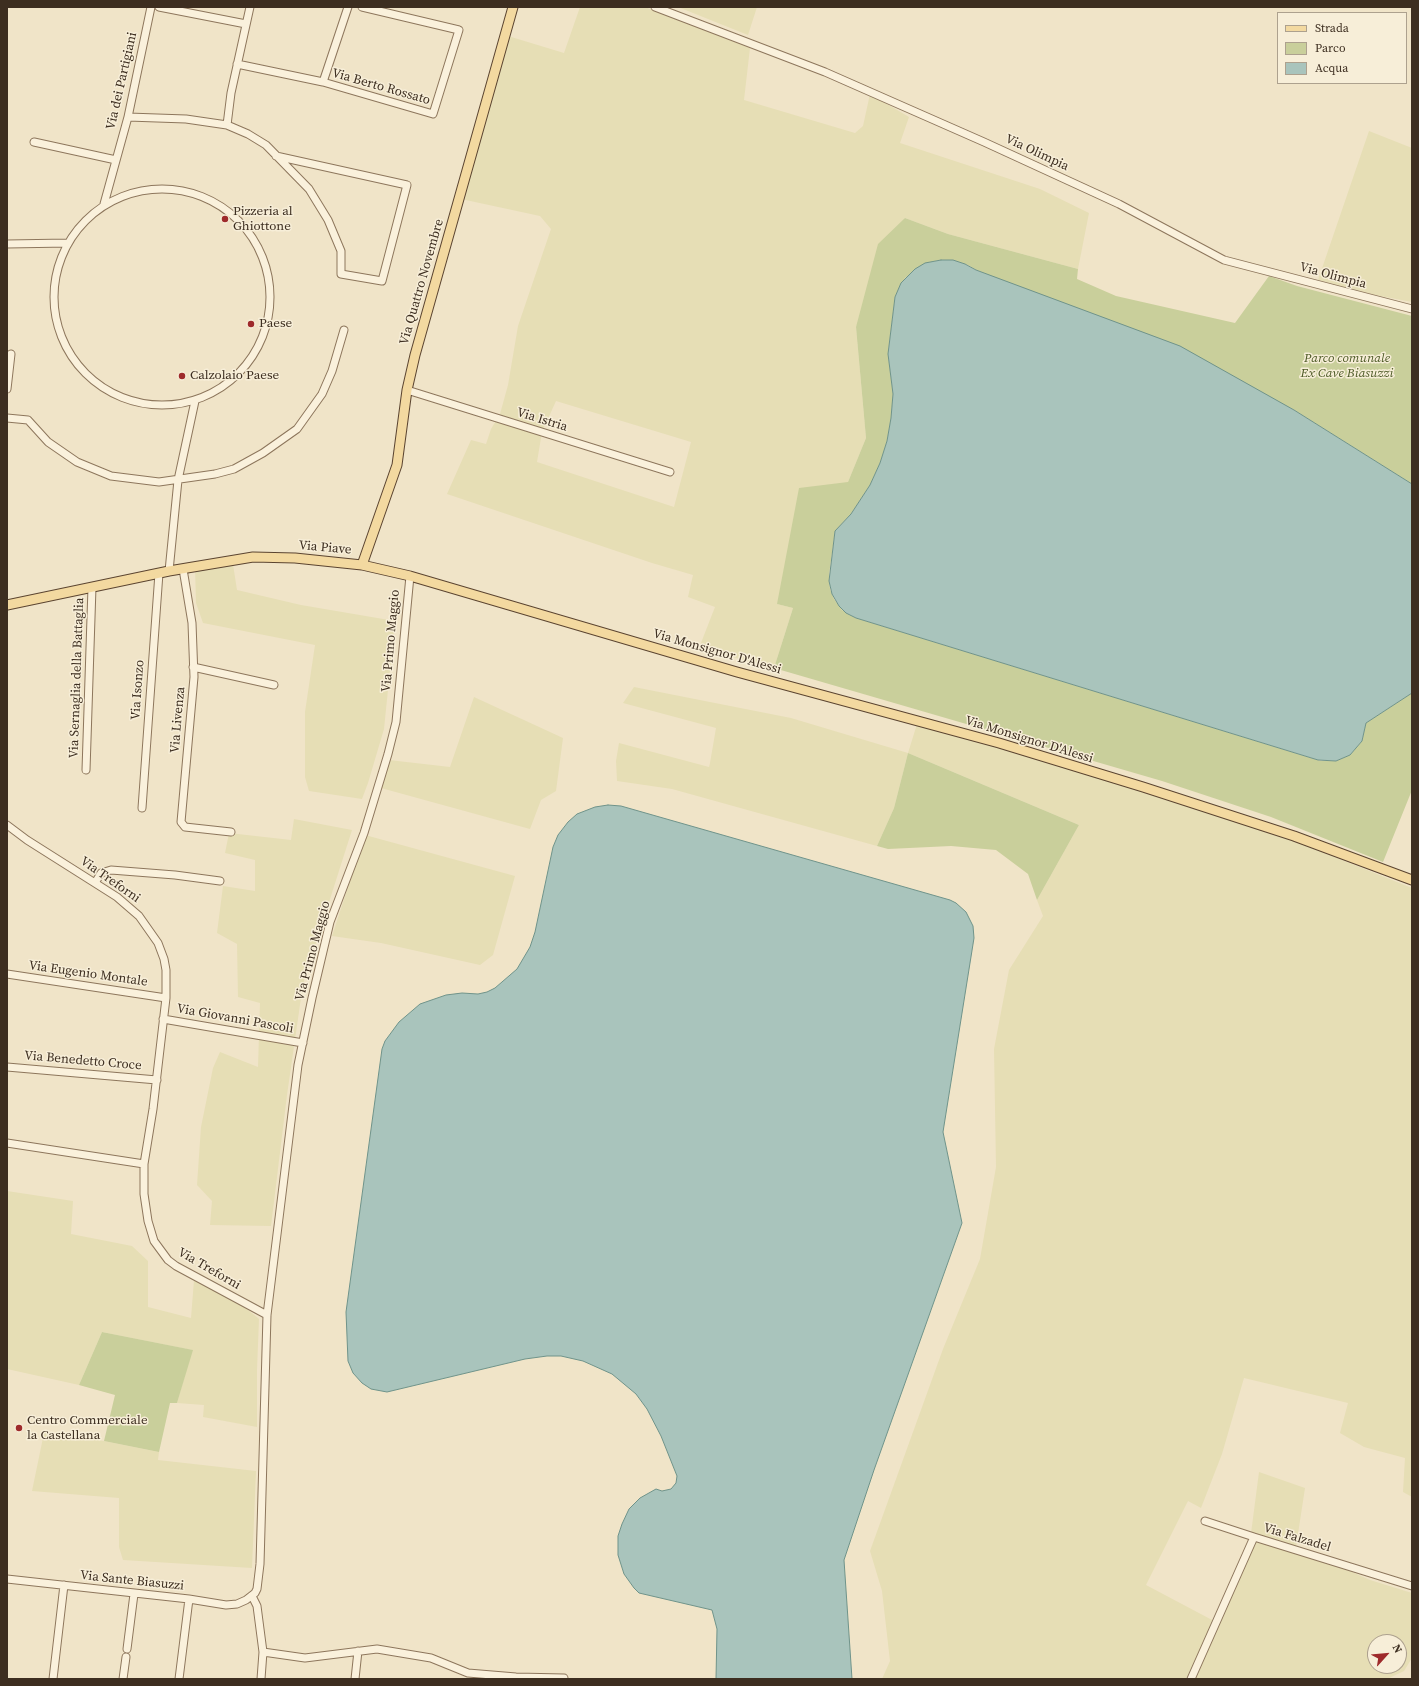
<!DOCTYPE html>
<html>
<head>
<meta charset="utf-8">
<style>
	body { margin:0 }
	#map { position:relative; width:1419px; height:1686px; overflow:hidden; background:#f0e4c8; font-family:"Source Serif 4",serif }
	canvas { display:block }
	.frame { position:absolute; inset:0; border:8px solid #3d2e20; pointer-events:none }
	.legend { position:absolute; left:1277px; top:12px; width:130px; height:72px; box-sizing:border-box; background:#f7eed8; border:1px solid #ada18e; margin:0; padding:5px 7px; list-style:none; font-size:12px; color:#3d2e20 }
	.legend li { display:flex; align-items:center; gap:8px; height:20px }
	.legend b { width:20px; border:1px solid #ada18e }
	.north { position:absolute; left:1367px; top:1634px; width:40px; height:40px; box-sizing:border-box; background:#f7eed8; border:1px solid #ada18e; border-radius:50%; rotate:63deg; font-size:11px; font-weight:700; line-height:16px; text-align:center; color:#3d2e20 }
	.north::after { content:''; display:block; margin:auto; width:14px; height:18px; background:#9e2a2b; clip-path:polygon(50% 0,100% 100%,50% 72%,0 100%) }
</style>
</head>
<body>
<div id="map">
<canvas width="1419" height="1686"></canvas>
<div class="frame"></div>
<ul class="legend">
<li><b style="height:5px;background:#f3d9a0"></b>Strada</li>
<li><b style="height:11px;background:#c9cf9b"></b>Parco</li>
<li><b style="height:11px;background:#a9c4bc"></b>Acqua</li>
</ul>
<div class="north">N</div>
</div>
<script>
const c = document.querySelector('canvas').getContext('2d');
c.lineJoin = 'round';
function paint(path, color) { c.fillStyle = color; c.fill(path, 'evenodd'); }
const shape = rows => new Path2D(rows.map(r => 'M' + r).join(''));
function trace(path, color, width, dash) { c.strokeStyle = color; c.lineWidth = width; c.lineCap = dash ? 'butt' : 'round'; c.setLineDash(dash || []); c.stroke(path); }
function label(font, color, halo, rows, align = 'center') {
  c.font = font + ' "Source Serif 4",serif'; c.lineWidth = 3; c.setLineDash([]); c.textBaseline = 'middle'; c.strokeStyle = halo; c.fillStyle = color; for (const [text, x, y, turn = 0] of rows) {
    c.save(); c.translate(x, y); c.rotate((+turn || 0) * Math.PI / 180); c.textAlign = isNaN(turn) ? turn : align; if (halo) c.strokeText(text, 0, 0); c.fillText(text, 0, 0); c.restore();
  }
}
const farmland = shape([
	[580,7,645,7,750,48,744,100,855,133,863,126,870,94,909,117,900,143,1040,189,1089,213,1078,269,948,234,905,218,856,327,866,438,848,482,777,604,793,608,774,668,699,648,715,607,688,597,693,575,652,563,447,494,471,440,486,444,491,429,500,414,508,385,518,326,551,229,540,216,461,199,508,36,564,53],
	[556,401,691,442,674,507,537,462,542,432],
	[678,7,757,7,748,35],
	[1369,131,1412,148,1412,302,1375,295,1318,280],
	[232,558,237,590,301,605,395,621,384,729,368,783,362,799,309,791,305,777,305,712,315,645,203,623,196,603,195,567],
	[634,687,791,718,908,753,917,724,1158,794,1267,830,1412,888,1412,1497,1403,1492,1405,1458,1364,1447,1340,1433,1348,1403,1244,1378,1222,1454,1201,1508,1188,1501,1146,1585,1214,1621,1250,1541,1259,1472,1305,1488,1296,1547,1370,1580,1412,1593,1412,1658,1404,1671,1387,1679,882,1679,890,1661,882,1591,870,1551,943,1349,980,1259,996,1167,994,1049,1009,970,1043,916,1037,900,1079,825,908,753,894,808,877,846,672,789,617,781,616,761,619,743,709,767,710,763,716,728,623,703],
	[1375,1642,1399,1642,1399,1666,1375,1666],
	[474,697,563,738,556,791,541,800,530,829,381,788,389,760,450,767],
	[294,819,352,830,303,984,287,1095,271,1226,210,1225,212,1201,197,1185,201,1127,213,1068,220,1052,258,1067,260,1003,238,997,237,944,217,933,223,886,255,891,255,860,225,853,229,833,291,840],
	[365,835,515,876,493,955,480,965,381,943,332,936],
	[7,1191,73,1201,71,1234,132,1246,148,1261,148,1307,191,1318,194,1280,243,1306,258,1318,259,1319,257,1370,257,1427,203,1417,204,1405,177,1403,192,1350,102,1332,79,1385,7,1369],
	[44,1433,104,1441,159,1452,158,1460,256,1471,252,1568,123,1560,119,1547,119,1498,32,1491]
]);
const green = shape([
	[905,218,948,234,1078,269,1077,279,1116,296,1235,323,1269,276,1297,286,1412,316,1412,484,1294,410,976,270,968,265,947,260,935,261,923,265,905,278,895,297,888,354,893,394,891,418,887,441,880,463,870,485,851,514,835,531,829,575,830,589,834,599,842,610,856,618,1321,761,1336,761,1350,755,1362,741,1366,723,1412,693,1412,790,1383,862,1271,817,1162,781,774,668,793,608,777,604,799,488,848,482,866,438,856,327,878,244],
	[908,753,1079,825,1037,900,1028,874,996,850,951,846,888,849,877,846,894,808],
	[102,1332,193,1350,177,1403,170,1403,159,1452,104,1441,115,1395,79,1385]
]);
const water = shape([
	[941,260,953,260,965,264,976,270,1180,346,1294,410,1412,484,1412,693,1366,723,1362,741,1350,755,1336,761,1318,760,856,618,846,613,839,606,832,594,829,581,835,531,851,514,870,485,880,463,887,441,891,418,893,394,888,354,895,297,901,283,915,269,925,263,941,260],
	[608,805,621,806,950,900,956,903,966,912,973,926,974,938,943,1132,962,1223,874,1470,844,1560,852,1679,716,1679,717,1629,712,1610,639,1593,634,1588,624,1574,618,1555,618,1536,622,1524,629,1509,640,1498,656,1489,662,1491,671,1489,676,1483,677,1476,661,1436,647,1409,636,1394,612,1374,583,1361,561,1356,547,1356,525,1359,387,1392,371,1389,362,1383,353,1373,348,1361,346,1312,382,1049,385,1041,399,1022,420,1004,446,995,462,993,478,994,487,992,495,988,517,969,530,947,535,932,553,847,558,835,568,822,577,814,595,807,608,805]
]);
const minor = shape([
	[159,7,246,24],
	[655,7,825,72,984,142,1119,204,1224,260,1412,309],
	[237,64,323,82,433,114,459,30,362,7],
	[323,82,348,7],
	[128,117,186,119,227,125,248,134,266,145,309,189,328,220,341,251,341,274,382,281,407,185,276,156],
	[227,125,231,93,250,7],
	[34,142,116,160],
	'54 297a108 108 0 1 1 216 0a108 108 0 1 1-216 0Z',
	[104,204,128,117,151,7],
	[7,244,68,243],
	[7,389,11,354],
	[407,390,670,472],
	[7,418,28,420,48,442,77,462,111,476,159,482,215,474,234,469,263,453,297,429,322,394,332,371,344,330],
	[183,569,192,623,194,677,181,822,185,827,231,832],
	[169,571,178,480,195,401],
	[193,667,274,685],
	[86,770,92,587],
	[142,808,159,573],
	[7,825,27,840,117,897,139,916,158,943,164,959,166,970,166,998,153,1109,144,1164,144,1194,148,1221,154,1241,168,1260,176,1266,267,1315],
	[95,883,101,873,111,870,175,875,220,881],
	[7,974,166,998],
	[163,1019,303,1043],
	[7,1067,157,1080],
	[7,1143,144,1164],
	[1205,1521,1254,1537],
	[7,1579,189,1599,226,1605,237,1604,246,1600,255,1593,257,1589,260,1564,267,1315,298,1065,312,998,330,922,364,833,388,754,396,722,410,576],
	[252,1596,257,1606,263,1652,261,1679],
	[127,1649,134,1594],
	[263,1652,305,1658,377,1649,431,1658,468,1673,516,1677,564,1678],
	[53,1679,64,1585],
	[123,1679,126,1657],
	[179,1679,189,1599],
	[355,1679,358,1651],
	[1191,1679,1254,1537,1412,1586]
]);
const major = shape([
	[362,565,397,465,407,390,415,355,513,7],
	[7,605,169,571,253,557,295,558,362,565,410,576,737,672,999,743,1143,787,1294,836,1412,880]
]);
const markers = [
	[225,219,4,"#9e2a2b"],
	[251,324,4,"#9e2a2b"],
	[182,376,4,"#9e2a2b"],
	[19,1428,4,"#9e2a2b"]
];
const streetNames = [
	["Via dei Partigiani",122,81,-77],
	["Via Berto Rossato",381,87,16],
	["Via Olimpia",1037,153,25],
	["Via Olimpia",1333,276,15],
	["Via Quattro Novembre",422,282,-74],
	["Via Istria",542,420,17],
	["Via Piave",325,548,5],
	["Via Primo Maggio",391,641,-85],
	["Via Monsignor D'Alessi",717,652,16],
	["Via Sernaglia della Battaglia",77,678,-88],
	["Via Isonzo",138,690,-86],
	["Via Livenza",178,720,-85],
	["Via Monsignor D'Alessi",1029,740,17],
	["Via Treforni",110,880,35],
	["Via Primo Maggio",313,951,-75],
	["Via Eugenio Montale",88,974,8],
	["Via Giovanni Pascoli",235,1019,10],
	["Via Benedetto Croce",83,1061,5],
	["Via Treforni",209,1269,30],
	["Via Falzadel",1297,1538,17],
	["Via Sante Biasuzzi",132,1581,6]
];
const poiNames = [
	["Pizzeria al",233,212],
	["Ghiottone",233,227],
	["Paese",259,324],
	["Calzolaio Paese",190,376],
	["Centro Commerciale",27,1421],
	["la Castellana",27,1436]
];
const parkNames = [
	["Parco comunale",1347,359],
	["Ex Cave Biasuzzi",1347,374]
];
paint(farmland, '#e6deb5');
paint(green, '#c9cf9b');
paint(water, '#a9c4bc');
trace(water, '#6f938a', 1);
trace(minor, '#8d765c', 9);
trace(major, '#5b4430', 11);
trace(minor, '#faf1dc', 7);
trace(major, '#f3d9a0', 9);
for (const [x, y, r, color] of markers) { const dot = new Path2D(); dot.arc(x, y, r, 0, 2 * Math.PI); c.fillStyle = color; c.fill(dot); trace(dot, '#f7eed8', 1.5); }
label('13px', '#3d2e20', '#f7eed8', streetNames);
label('13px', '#3d2e20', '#f7eed8', poiNames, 'left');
label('italic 13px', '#4d5a26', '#f7eed8', parkNames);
</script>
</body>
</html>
